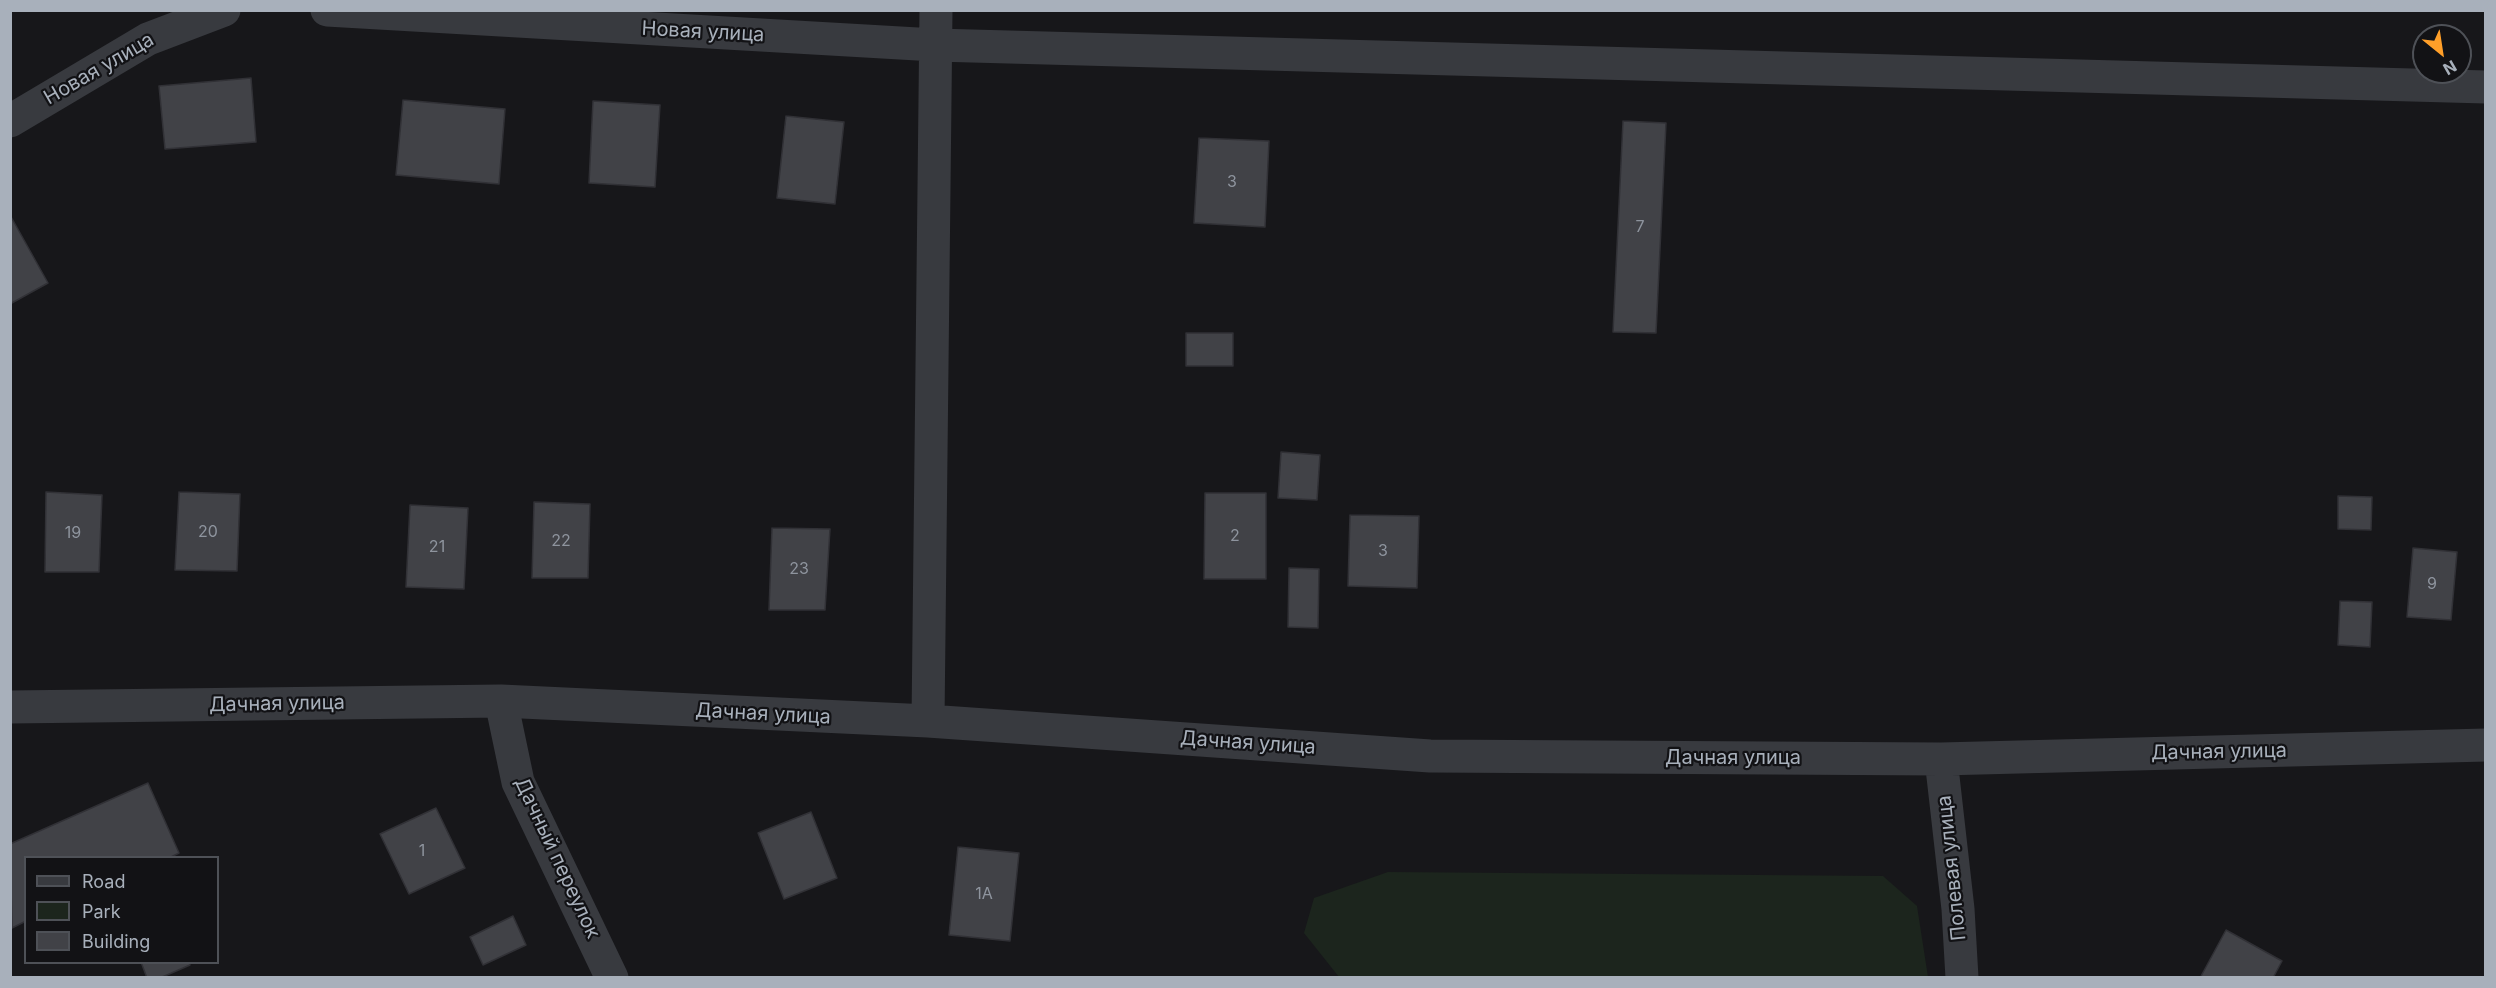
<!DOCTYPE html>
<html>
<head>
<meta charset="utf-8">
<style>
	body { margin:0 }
	#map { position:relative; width:2496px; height:988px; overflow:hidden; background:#17171a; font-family:Inter,sans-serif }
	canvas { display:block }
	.frame { position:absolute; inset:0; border:12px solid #a8b0bb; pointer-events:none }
	.legend { position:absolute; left:24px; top:856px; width:195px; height:108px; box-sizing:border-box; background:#121215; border:2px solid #4e5157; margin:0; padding:8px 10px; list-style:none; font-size:18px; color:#a8b0bb }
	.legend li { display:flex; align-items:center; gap:12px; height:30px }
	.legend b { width:30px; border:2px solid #4e5157 }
	.north { position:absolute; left:2412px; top:24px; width:60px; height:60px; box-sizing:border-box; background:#121215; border:2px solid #4e5157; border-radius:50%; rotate:150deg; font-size:16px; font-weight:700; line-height:24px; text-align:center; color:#a8b0bb }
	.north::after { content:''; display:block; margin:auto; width:21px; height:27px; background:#ff9f29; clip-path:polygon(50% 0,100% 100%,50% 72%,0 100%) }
</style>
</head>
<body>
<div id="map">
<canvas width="2496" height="988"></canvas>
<div class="frame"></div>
<ul class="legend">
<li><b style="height:8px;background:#383a3f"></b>Road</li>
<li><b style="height:16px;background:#1c251d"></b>Park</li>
<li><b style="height:16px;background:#414247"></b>Building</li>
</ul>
<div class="north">N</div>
</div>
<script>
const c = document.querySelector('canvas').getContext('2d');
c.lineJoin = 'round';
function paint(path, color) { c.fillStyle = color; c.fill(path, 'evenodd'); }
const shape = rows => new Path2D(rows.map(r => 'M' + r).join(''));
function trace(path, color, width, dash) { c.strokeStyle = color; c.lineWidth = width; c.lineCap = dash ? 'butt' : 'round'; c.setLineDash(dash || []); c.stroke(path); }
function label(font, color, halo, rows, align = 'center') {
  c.font = font + ' Inter,sans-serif'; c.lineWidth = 4.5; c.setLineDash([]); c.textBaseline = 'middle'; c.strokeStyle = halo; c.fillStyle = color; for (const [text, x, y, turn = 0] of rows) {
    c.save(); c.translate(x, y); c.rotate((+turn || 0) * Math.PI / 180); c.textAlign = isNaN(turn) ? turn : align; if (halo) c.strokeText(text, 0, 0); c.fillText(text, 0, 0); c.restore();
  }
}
const green = shape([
	[1388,872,1883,876,1917,906,1928,977,1339,977,1304,933,1314,898]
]);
const building = shape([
	[251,78,256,142,165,149,159,86,251,78],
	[403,100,505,109,499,184,396,175,403,100],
	[593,101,660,105,655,187,589,183,593,101],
	[786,116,844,122,835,204,777,198,786,116],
	[1623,121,1666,123,1656,333,1613,332,1623,121],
	[1199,138,1269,141,1265,227,1194,223,1199,138],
	[10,215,48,283,10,304,10,215],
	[1186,333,1233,333,1233,366,1186,366,1186,333],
	[1281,452,1320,455,1317,500,1278,498,1281,452],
	[46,492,102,495,99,572,45,572,46,492],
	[179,492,240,494,237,571,175,570,179,492],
	[1205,493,1266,493,1266,579,1204,579,1205,493],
	[2338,496,2372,497,2371,530,2338,529,2338,496],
	[534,502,590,504,588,578,532,578,534,502],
	[410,505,468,508,464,589,406,587,410,505],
	[1350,515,1419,516,1417,588,1348,586,1350,515],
	[772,528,830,529,825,610,769,610,772,528],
	[2413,548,2457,552,2451,620,2407,617,2413,548],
	[1289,568,1319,569,1318,628,1288,627,1289,568],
	[2340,601,2372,602,2370,647,2338,645,2340,601],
	[148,783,179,853,169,858,26,858,26,921,12,928,10,844,148,783],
	[436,808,465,868,409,894,380,834,436,808],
	[811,812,837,878,784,899,758,833,811,812],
	[958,847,1019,853,1010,941,949,935,958,847],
	[513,916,526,945,483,965,470,937,513,916],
	[2226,930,2282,961,2273,978,2200,978,2226,930],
	[141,962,189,962,190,965,160,978,147,978,141,962]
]);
const street = shape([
	[327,10,935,45,2486,87],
	[10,121,148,39,224,10],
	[501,701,518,782,612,978],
	[10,707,501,701,928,721,1430,756,1941,759,2486,745],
	[928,721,936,10],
	[1941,759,1958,909,1962,978]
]);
const numberNames = [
	["3",1232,182],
	["7",1640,227],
	["20",208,532],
	["19",73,533],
	["2",1235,536],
	["22",561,541],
	["21",437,547],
	["3",1383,551],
	["23",799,569],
	["9",2432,584],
	["1",422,851],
	["1А",984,894]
];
const streetNames = [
	["Новая улица",703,32,3],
	["Новая улица",99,69,-30],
	["Дачная улица",277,704,-1],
	["Дачная улица",763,714,3],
	["Дачная улица",1248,743,4],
	["Дачная улица",2219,752,-1],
	["Дачная улица",1733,758],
	["Дачный переулок",557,858,65],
	["Полевая улица",1952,868,-96]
];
paint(green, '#1c251d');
paint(building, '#414247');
trace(building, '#313136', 1.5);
trace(street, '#383a3f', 33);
label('16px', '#8e949e', null, numberNames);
label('20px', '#a8b0bb', '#121215', streetNames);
</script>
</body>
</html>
